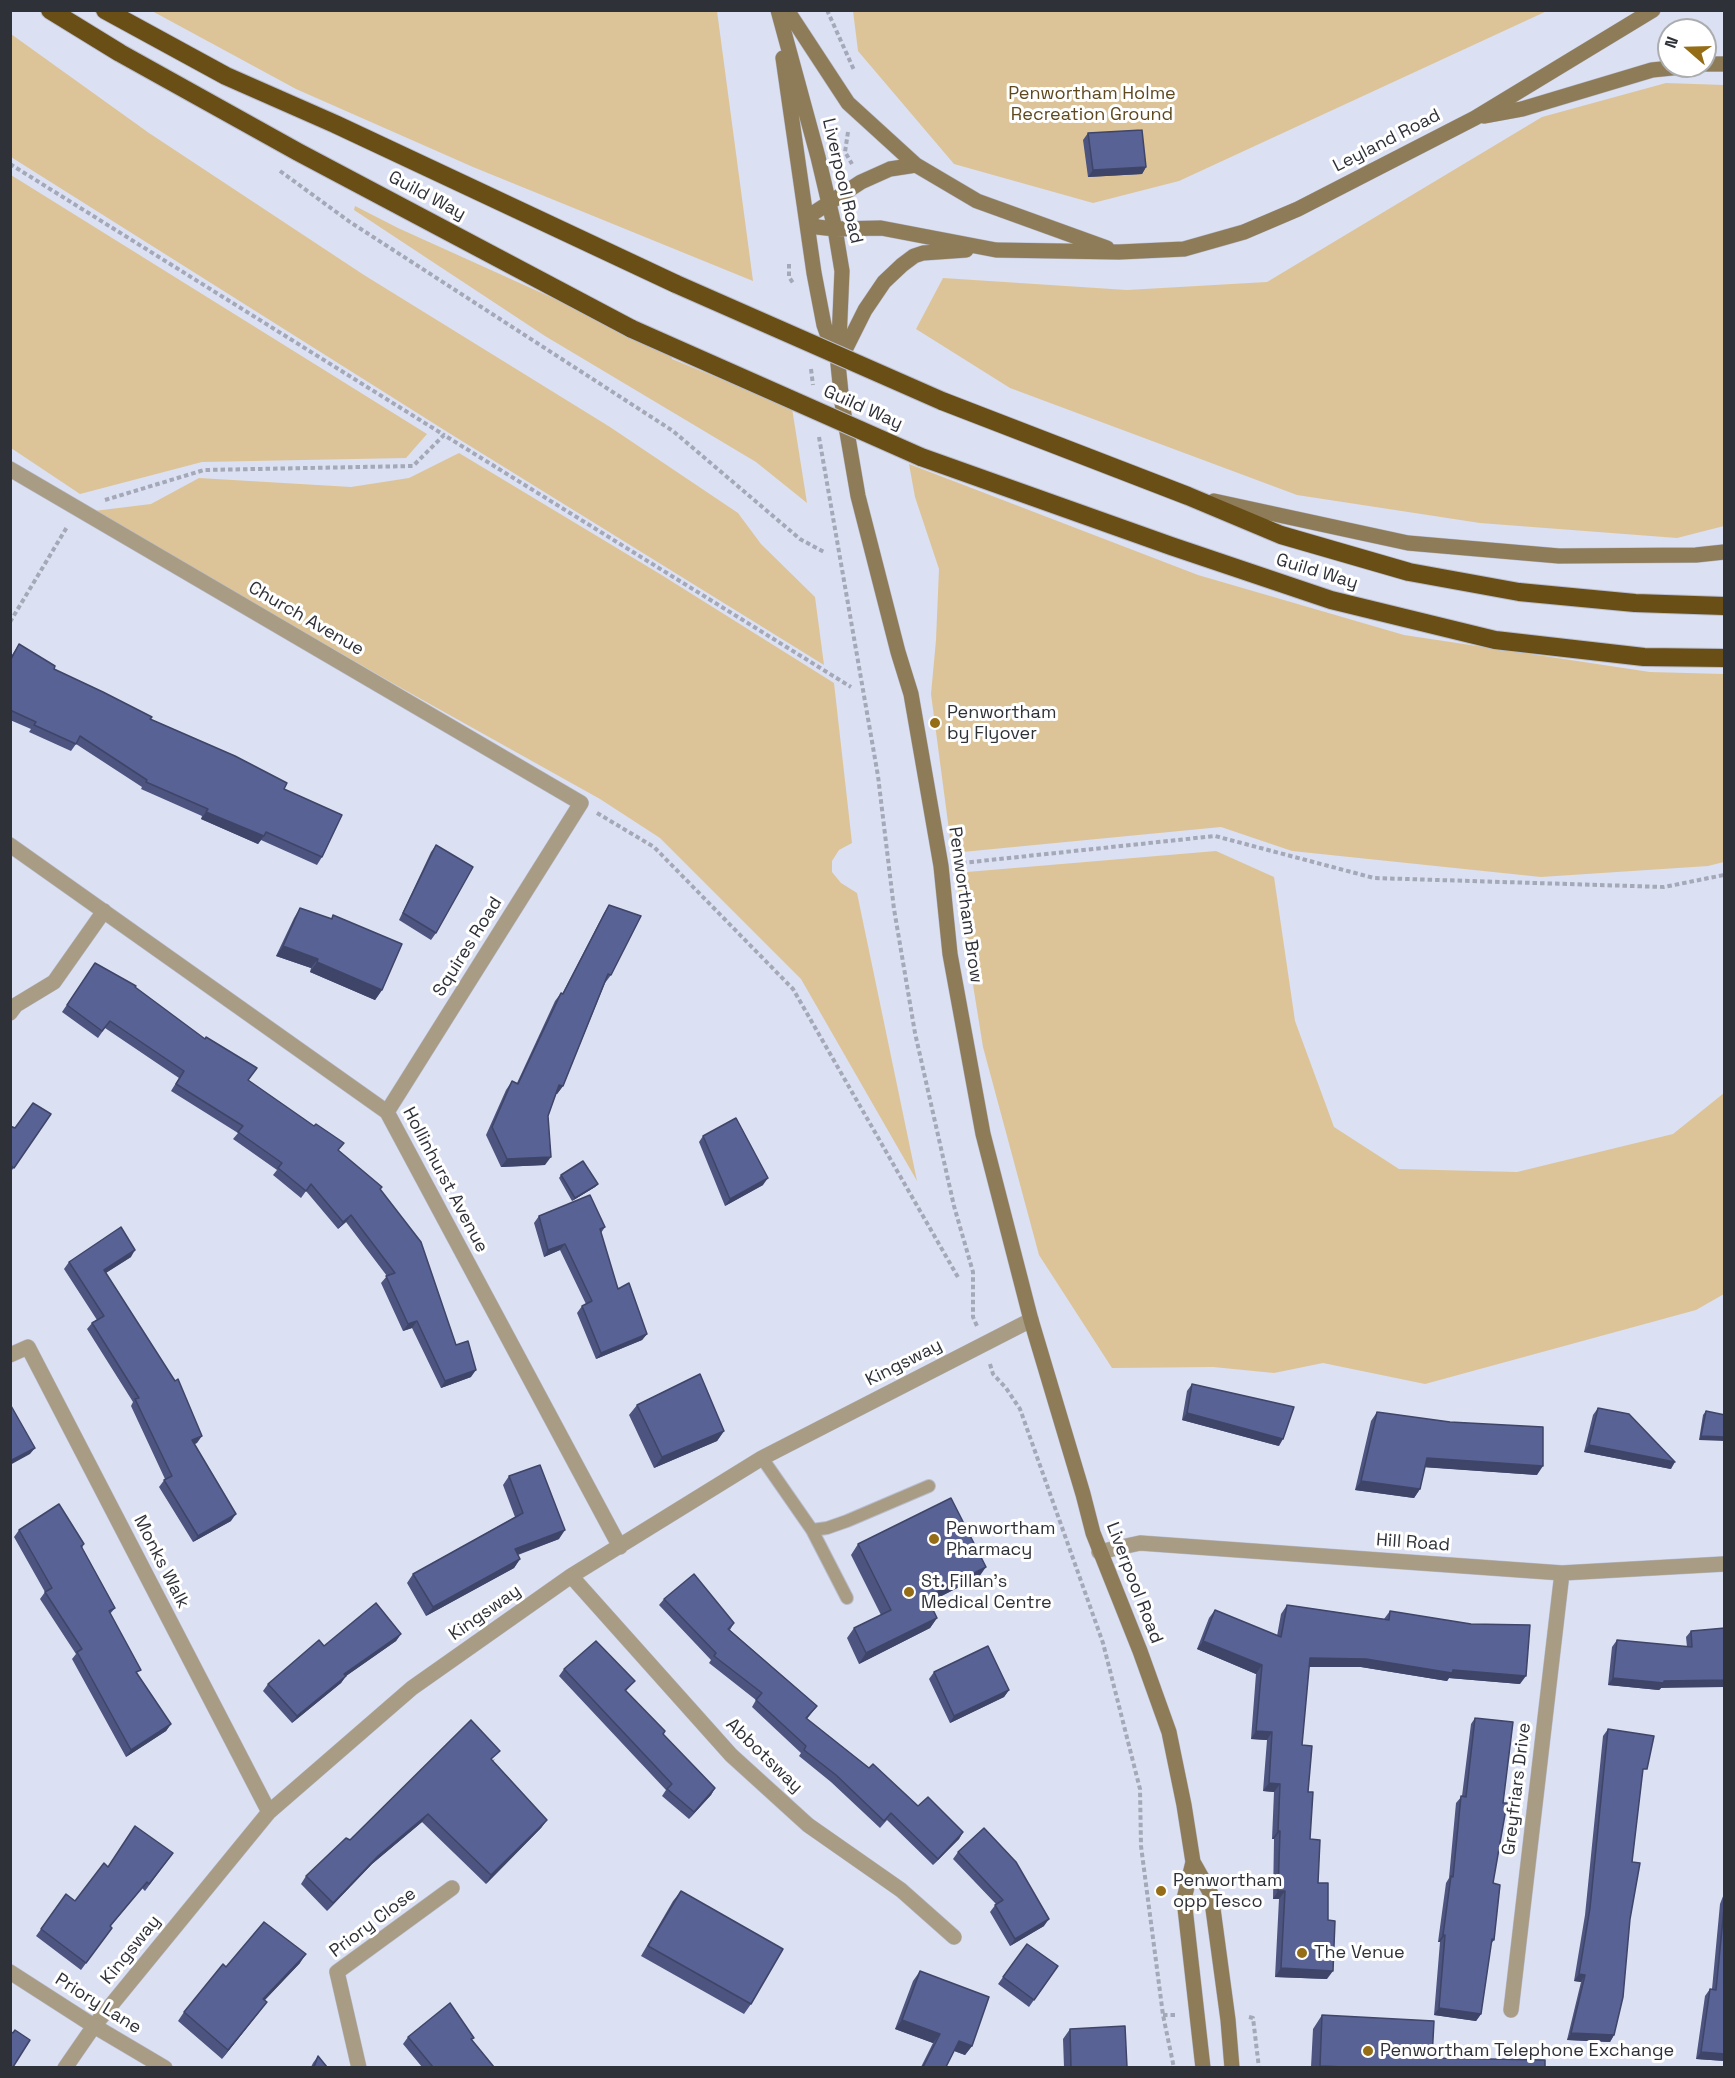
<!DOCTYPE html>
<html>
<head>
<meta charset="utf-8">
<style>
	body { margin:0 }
	#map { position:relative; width:1735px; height:2078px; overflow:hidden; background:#dbe0f3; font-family:"Space Grotesk",sans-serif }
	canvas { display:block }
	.frame { position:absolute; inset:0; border:12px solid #2f3138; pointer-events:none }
	.north { position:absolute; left:1657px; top:18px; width:60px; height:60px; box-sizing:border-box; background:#fff; border:2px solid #acadaf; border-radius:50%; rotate:290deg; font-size:16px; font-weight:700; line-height:24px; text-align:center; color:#2f3138 }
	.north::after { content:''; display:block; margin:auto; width:21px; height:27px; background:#946d16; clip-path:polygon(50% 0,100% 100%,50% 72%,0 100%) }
</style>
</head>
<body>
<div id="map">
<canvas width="1735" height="2078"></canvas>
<div class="frame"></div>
<div class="north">N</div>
</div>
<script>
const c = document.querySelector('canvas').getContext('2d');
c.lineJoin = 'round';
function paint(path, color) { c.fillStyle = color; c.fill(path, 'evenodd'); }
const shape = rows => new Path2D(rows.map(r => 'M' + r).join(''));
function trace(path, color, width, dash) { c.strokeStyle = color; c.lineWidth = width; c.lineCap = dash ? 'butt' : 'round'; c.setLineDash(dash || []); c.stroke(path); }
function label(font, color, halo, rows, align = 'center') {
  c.font = font + ' "Space Grotesk",sans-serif'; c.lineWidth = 6; c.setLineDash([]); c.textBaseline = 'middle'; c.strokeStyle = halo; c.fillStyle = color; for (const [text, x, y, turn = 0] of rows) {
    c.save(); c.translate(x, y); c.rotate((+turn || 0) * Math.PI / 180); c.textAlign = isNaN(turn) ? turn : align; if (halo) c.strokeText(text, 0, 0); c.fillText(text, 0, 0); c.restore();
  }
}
const green = shape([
	[152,11,717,11,753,281,473,167,296,89],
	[853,11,1547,11,1179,181,1093,203,954,164,858,51],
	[11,34,149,133,364,275,610,427,738,513,761,544,815,597,824,665,449,433,11,157],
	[1666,83,1724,85,1724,526,1677,538,1480,523,1297,495,1010,388,916,329,943,278,1127,290,1267,282,1542,117],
	[10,175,11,175,427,434,406,458,202,462,80,494,11,448],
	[355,206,398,228,670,351,672,359,792,408,807,503,756,462,545,336,354,210],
	[459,453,660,574,834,683,852,843,839,850,832,861,832,872,841,883,857,893,917,1181,801,979,660,838,600,799,394,684,94,511,151,504,199,478,351,487,409,478],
	[909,464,1198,575,1404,635,1650,672,1724,674,1724,862,1708,866,1541,877,1292,851,1221,827,952,853,931,694,936,640,939,569,915,497],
	[1216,851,1274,877,1295,1021,1334,1127,1399,1169,1517,1172,1673,1134,1724,1093,1724,1294,1696,1310,1425,1384,1323,1363,1274,1373,1213,1367,1112,1368,1039,1255,983,1047,955,873]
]);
const path = shape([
	[827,10,854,70],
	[848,132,845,152,852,164],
	[10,164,444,435],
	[280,171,350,222,673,431,800,539,824,552],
	[789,264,789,277,793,283],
	[811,369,813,385],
	[819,437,878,776,894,909,915,1033,954,1206,973,1272,973,1317,977,1326],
	[105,500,204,470,413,466,444,435,851,687],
	[10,622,67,527],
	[597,813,654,847,793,989,959,1279],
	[962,863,1215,836,1374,878,1664,887,1724,875],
	[990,1364,993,1374,1006,1388,1020,1409,1103,1643,1140,1789,1141,1846,1163,2015,1174,2068],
	[1163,2015,1177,2015],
	[1249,2017,1253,2018,1259,2068]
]);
const lane = shape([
	[762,1458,812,1530,827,1528,847,1521,929,1486],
	[812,1530,847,1598]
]);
const street = shape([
	[10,469,581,803,387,1112],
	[10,845,387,1112,620,1547],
	[10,1013,16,1005,54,982,104,911],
	[10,1355,28,1347,269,1812],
	[1099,1552,1140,1543,1562,1573,1724,1564],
	[571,1576,731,1755,808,1825,901,1890,954,1937],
	[10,1972,94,2026,165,2068],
	[1511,2010,1562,1573],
	[65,2068,94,2026,269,1812,412,1688,571,1576,762,1458,1031,1320],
	[359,2068,337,1972,452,1888]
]);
const secondary = shape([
	[778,10,818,157,835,229,842,271,838,364,842,403,858,496,898,652,911,694,941,866,950,954,983,1134,1031,1320,1083,1494,1093,1533,1140,1651,1169,1732,1184,1805,1193,1862,1211,1894,1228,2020,1232,2068],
	[787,10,848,103,916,165,977,201,1107,248],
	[783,58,814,273,824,325,835,356],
	[1705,64,1724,64],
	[1484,116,1522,109,1652,70,1691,66],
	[807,221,817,227,835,229,881,228,996,250,1119,252,1184,249,1244,232,1298,209,1475,118,1653,10],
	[807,221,809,216,861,182,890,169,916,165],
	[841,358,865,310,884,282,902,265,914,256,923,253,966,250],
	[1214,501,1408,543,1559,556,1696,555,1724,552],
	[1193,1862,1184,1899,1203,2068]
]);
const highway = shape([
	[50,10,120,53,298,152,632,329],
	[105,10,226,76,335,124,676,284],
	[942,401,1188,496,1281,535,1409,572,1519,592,1635,603,1724,606],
	[921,457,1171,546,1331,600,1495,640,1644,657,1724,658]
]);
const highwayBridge = shape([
	[676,284,942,401],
	[632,329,921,457]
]);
const wall = shape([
	[1088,133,1146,167,1142,174,1088,177,1083,140],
	[19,644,54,669,284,789,322,857,317,865,261,840,258,844,201,819,202,816,141,789,142,787,76,744,71,751,29,732,31,729,10,720,10,658],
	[436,845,436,933,431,940,399,920,431,852],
	[609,905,611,975,605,983,563,1086,557,1094,556,1094,548,1116,545,1165,501,1167,486,1135,506,1090,512,1081,517,1083,555,1001,561,993,562,994,604,913],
	[300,908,331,919,333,915,382,990,375,1000,310,972,311,968,276,956,294,918],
	[95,963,135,987,248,1080,339,1151,382,1187,380,1189,471,1377,441,1388,412,1328,403,1331,381,1283,387,1276,346,1222,338,1229,306,1191,301,1198,273,1175,277,1170,233,1139,238,1133,171,1091,179,1078,105,1028,98,1038,62,1012],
	[51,1114,10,1173,10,1126,15,1128],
	[703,1136,763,1185,725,1206,699,1142],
	[561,1175,598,1184,595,1187,572,1201,559,1178],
	[539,1216,605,1227,601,1233,618,1289,647,1334,642,1340,596,1359,577,1313,582,1306,586,1304,560,1250,544,1257,534,1223],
	[131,1257,106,1273,197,1443,194,1444,231,1521,193,1542,159,1487,165,1479,131,1406,133,1402,87,1329,92,1323,97,1320,64,1269,69,1262],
	[1192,1384,1279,1446,1182,1420,1187,1391],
	[637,1405,724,1431,717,1441,654,1468,629,1415],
	[1598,1408,1671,1469,1584,1452,1593,1415],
	[1706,1411,1725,1415,1699,1440,1703,1415],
	[1377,1412,1537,1475,1425,1467,1420,1489,1414,1498,1355,1490,1371,1421],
	[509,1476,559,1539,518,1555,520,1559,514,1568,426,1616,407,1583,413,1574,515,1517,503,1485],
	[19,1530,84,1544,82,1548,115,1608,110,1614,138,1675,171,1724,166,1731,126,1757,72,1659,76,1654,40,1599,45,1592,14,1537],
	[858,1544,979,1577,929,1602,937,1618,930,1628,859,1664,847,1638,854,1628,881,1615,851,1555],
	[664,1599,734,1623,730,1630,817,1706,807,1719,918,1806,963,1832,959,1839,933,1865,887,1820,880,1828,831,1782,799,1756,801,1753,752,1707,756,1700,709,1663,711,1660,659,1605],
	[1287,1605,1384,1619,1390,1611,1520,1684,1449,1678,1447,1681,1361,1667,1309,1667,1302,1745,1308,1792,1310,1839,1318,1883,1327,1979,1275,1977,1279,1899,1273,1899,1274,1839,1272,1839,1274,1792,1263,1791,1267,1740,1251,1739,1256,1674,1197,1649,1209,1618,1215,1610,1277,1636,1281,1614],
	[1725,1628,1659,1690,1608,1685,1612,1647,1617,1640,1687,1647,1686,1637,1691,1631],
	[401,1634,396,1641,346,1676,341,1683,292,1723,263,1691,268,1684,324,1646],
	[564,1669,635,1681,626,1691,663,1735,715,1788,711,1795,689,1819,662,1796,666,1790,559,1676],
	[934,1672,1009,1690,1004,1697,950,1723,929,1679],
	[1475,1718,1493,1883,1494,1940,1491,1944,1481,2014,1476,2021,1434,2015,1440,1942,1438,1942,1446,1883,1449,1878,1456,1803,1462,1796,1471,1724],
	[1608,1729,1642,1776,1632,1862,1630,1919,1614,2035,1610,2042,1567,2040,1581,1982,1574,1981,1585,1915,1603,1736],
	[495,1759,493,1761,547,1820,541,1828,486,1884,422,1822,372,1864,327,1911,301,1884,306,1876,350,1840],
	[958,1852,1044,1926,1010,1946,990,1912,996,1904,953,1859],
	[173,1853,145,1891,142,1888,110,1927,112,1928,81,1970,36,1936,66,1894,75,1901,107,1867],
	[681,1891,751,2004,744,2014,641,1956,673,1901],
	[1725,1891,1725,2061,1696,2059,1705,1996,1710,1989,1712,1989,1720,1904],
	[1027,1944,1058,1966,1029,2007,998,1984],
	[300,1963,265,2000,260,2011,222,2059,178,2021,184,2012,226,1967],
	[920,1971,972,2046,965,2055,954,2051,946,2067,921,2067,933,2043,895,2029,913,1981],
	[1322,2015,1432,2058,1545,2067,1311,2067,1313,2029],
	[1070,2029,1127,2067,1064,2067,1063,2039],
	[408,2037,472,2040,494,2067,422,2067,403,2044],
	[318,2056,327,2067,311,2067,313,2063]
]);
const shadedWall = shape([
	[1146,167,1142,174,1088,177,1093,170],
	[206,812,264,836,258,844,201,819],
	[283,946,318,959,311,968,276,956],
	[317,962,382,990,375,1000,310,972],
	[559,1085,563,1086,557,1094,553,1093],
	[551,1157,545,1165,501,1167,507,1159],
	[768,1178,763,1185,725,1206,730,1199],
	[598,1184,595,1187,572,1201,575,1198],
	[351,1215,346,1222,338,1229,343,1222],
	[565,1244,560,1250,544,1257,548,1250],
	[135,1250,131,1257,99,1277,104,1270],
	[417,1321,412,1328,403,1331,408,1324],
	[647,1334,642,1340,596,1359,601,1353],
	[476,1370,471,1377,441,1388,445,1381],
	[1187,1413,1283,1439,1279,1446,1182,1420],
	[724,1431,717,1441,654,1468,662,1457],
	[202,1436,197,1443,187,1447,192,1440],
	[1701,1436,1725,1437,1725,1441,1699,1440],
	[1589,1445,1675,1462,1671,1469,1584,1452],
	[35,1448,30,1454,10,1465,10,1461],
	[1427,1458,1543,1466,1537,1475,1421,1467],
	[1361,1481,1420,1489,1414,1498,1355,1490],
	[236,1514,231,1521,193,1542,198,1536],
	[565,1530,559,1539,508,1558,515,1549],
	[520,1559,514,1568,426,1616,433,1607],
	[986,1567,979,1577,920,1607,927,1597],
	[937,1618,930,1628,859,1664,866,1653],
	[401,1634,396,1641,346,1676,341,1683,292,1723,297,1716,344,1674],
	[1203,1641,1262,1665,1256,1674,1197,1649],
	[1310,1658,1366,1659,1453,1670,1526,1676,1520,1684,1449,1678,1447,1681,1361,1667,1304,1667],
	[1613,1678,1725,1680,1725,1687,1661,1688,1659,1690,1608,1685],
	[1009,1690,1004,1697,950,1723,954,1716],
	[171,1724,166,1731,126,1757,131,1750],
	[1256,1731,1272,1732,1267,1740,1251,1739],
	[1269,1783,1280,1784,1274,1792,1263,1791],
	[715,1788,711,1795,689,1819,694,1812],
	[428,1814,422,1822,372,1864,327,1911,333,1903,378,1856],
	[547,1820,541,1828,486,1884,491,1875],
	[1278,1831,1280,1831,1274,1839,1272,1839],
	[963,1832,959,1839,933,1865,938,1859],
	[1278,1891,1285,1891,1279,1899,1273,1899],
	[1049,1919,1044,1926,1010,1946,1015,1939],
	[1443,1935,1445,1935,1440,1942,1438,1942],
	[306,1954,300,1963,257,2008,263,1999],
	[1281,1968,1333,1971,1327,1979,1275,1977],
	[1579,1974,1585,1975,1581,1982,1574,1981],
	[267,2002,260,2011,222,2059,228,2050],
	[1439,2008,1481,2014,1476,2021,1434,2015],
	[902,2020,940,2034,933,2043,895,2029],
	[1571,2033,1614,2035,1610,2042,1567,2040],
	[959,2041,972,2046,965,2055,952,2050],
	[1701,2052,1725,2054,1725,2061,1696,2059]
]);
const building = shape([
	[1142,130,1146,167,1093,170,1088,133,1142,130],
	[19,644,55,666,54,669,103,692,152,717,150,719,235,756,287,783,284,789,342,815,322,857,266,832,264,836,206,812,208,809,146,782,147,780,80,736,76,744,34,725,36,722,10,710,10,661,19,644],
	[436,845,473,867,436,933,403,913,436,845],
	[609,905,641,916,611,975,608,974,563,1086,559,1085,548,1116,551,1157,507,1159,492,1127,512,1081,518,1084,561,993,563,994,609,905],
	[300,908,332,919,333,915,402,944,382,990,317,962,318,959,283,946,300,908],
	[95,963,136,986,135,987,205,1039,206,1037,257,1068,248,1080,314,1126,316,1124,344,1143,338,1150,382,1187,380,1189,421,1242,456,1345,468,1341,476,1370,445,1381,417,1321,408,1324,386,1276,395,1273,351,1215,343,1222,311,1184,306,1191,278,1168,282,1163,238,1132,243,1126,176,1084,184,1071,110,1021,102,1031,67,1005,95,963],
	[33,1103,51,1114,14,1168,10,1165,10,1126,15,1128,33,1103],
	[736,1118,768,1178,730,1199,703,1136,736,1118],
	[583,1161,598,1184,575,1198,561,1175,583,1161],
	[590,1195,605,1227,600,1229,618,1289,629,1283,647,1334,601,1353,582,1306,592,1301,565,1244,548,1250,539,1216,590,1195],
	[121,1227,135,1250,104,1270,175,1381,178,1379,202,1436,192,1440,236,1514,198,1536,164,1480,172,1476,135,1399,139,1398,92,1323,104,1316,69,1262,121,1227],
	[700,1374,724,1431,662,1457,637,1405,700,1374],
	[1192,1384,1294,1407,1283,1439,1187,1413,1192,1384],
	[10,1404,35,1448,10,1461,10,1404],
	[1598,1408,1629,1414,1675,1462,1589,1445,1598,1408],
	[1706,1411,1725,1415,1725,1437,1701,1436,1706,1411],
	[1377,1412,1450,1422,1543,1427,1543,1466,1427,1458,1420,1489,1361,1481,1377,1412],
	[540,1465,565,1530,515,1549,520,1559,433,1607,413,1574,523,1513,509,1476,540,1465],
	[951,1498,986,1567,927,1597,937,1618,866,1653,854,1628,891,1610,858,1544,951,1498],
	[59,1504,84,1544,81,1546,115,1608,109,1611,141,1670,136,1672,171,1724,131,1750,77,1652,82,1649,45,1592,52,1588,19,1530,59,1504],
	[694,1574,734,1623,728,1629,817,1706,806,1718,869,1768,873,1764,918,1806,928,1797,963,1832,938,1859,891,1813,884,1821,836,1775,804,1750,806,1746,756,1700,762,1693,714,1656,716,1653,664,1599,694,1574],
	[376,1603,401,1634,344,1674,346,1676,297,1716,268,1684,319,1640,324,1646,376,1603],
	[1287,1605,1389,1620,1390,1611,1471,1624,1530,1625,1526,1676,1453,1670,1452,1673,1366,1659,1310,1658,1302,1745,1312,1746,1308,1792,1313,1792,1310,1839,1320,1840,1318,1883,1328,1883,1328,1920,1335,1921,1333,1971,1281,1968,1285,1891,1278,1891,1280,1831,1278,1831,1280,1784,1269,1783,1272,1732,1256,1731,1262,1665,1203,1641,1215,1610,1281,1637,1287,1605],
	[1725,1628,1725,1680,1664,1681,1664,1683,1613,1678,1617,1640,1692,1647,1691,1631,1725,1628],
	[596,1641,635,1681,625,1690,665,1731,663,1734,715,1788,694,1812,667,1789,672,1784,564,1669,596,1641],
	[988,1646,1009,1690,954,1716,934,1672,988,1646],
	[1475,1718,1513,1722,1503,1803,1507,1803,1493,1883,1500,1885,1494,1940,1492,1939,1481,2014,1439,2008,1445,1935,1443,1935,1451,1876,1453,1877,1461,1796,1466,1797,1475,1718],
	[471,1720,500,1751,491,1759,547,1820,491,1875,428,1814,378,1856,333,1903,306,1876,346,1838,350,1840,471,1720],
	[1608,1729,1654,1736,1647,1769,1643,1769,1632,1862,1640,1863,1630,1919,1623,1997,1614,2035,1571,2033,1585,1975,1579,1974,1590,1908,1608,1729],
	[135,1826,173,1853,149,1884,147,1882,110,1926,112,1928,86,1963,41,1929,66,1894,75,1901,104,1863,108,1867,135,1826],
	[984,1828,1016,1862,1049,1919,1015,1939,995,1905,1003,1900,958,1852,984,1828],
	[681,1891,783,1949,751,2004,648,1946,681,1891],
	[1725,1898,1725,2054,1701,2052,1710,1989,1716,1990,1725,1898],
	[264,1922,306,1954,263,1999,267,2002,228,2050,184,2012,223,1964,226,1967,264,1922],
	[1027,1944,1058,1966,1034,2000,1003,1977,1027,1944],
	[920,1971,989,1997,972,2046,959,2041,946,2067,923,2067,940,2034,902,2020,920,1971],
	[450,2003,474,2038,471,2039,494,2067,433,2067,408,2037,450,2003],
	[1322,2015,1434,2021,1432,2058,1545,2060,1545,2067,1345,2067,1320,2066,1322,2015],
	[1125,2026,1127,2067,1071,2067,1070,2029,1125,2026],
	[15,2030,30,2040,13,2067,10,2067,10,2031,13,2033,15,2030],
	[318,2056,327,2067,314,2067,318,2056]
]);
const markers = [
	[935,723,6,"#946d16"],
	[934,1539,6,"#946d16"],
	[909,1592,6,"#946d16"],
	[1161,1891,6,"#946d16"],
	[1302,1953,6,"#946d16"],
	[1368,2051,6,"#946d16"]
];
const parkNames = [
	["Penwortham Holme",1092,94],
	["Recreation Ground",1092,115]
];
const streetNames = [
	["Leyland Road",1387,141,-27],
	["Liverpool Road",842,181,77],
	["Guild Way",427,196,28],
	["Guild Way",863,408,24],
	["Guild Way",1317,572,17],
	["Church Avenue",306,619,30],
	["Penwortham Brow",965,905,82],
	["Squires Road",468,947,-58],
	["Hollinhurst Avenue",445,1180,62],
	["Kingsway",904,1363,-27],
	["Hill Road",1413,1543,4],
	["Monks Walk",161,1562,63],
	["Liverpool Road",1134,1583,69],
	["Kingsway",485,1613,-35],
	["Abbotsway",764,1756,44],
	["Greyfriars Drive",1517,1789,-83],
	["Priory Close",373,1923,-37],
	["Kingsway",131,1950,-51],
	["Priory Lane",98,2004,32]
];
const poiNames = [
	["Penwortham",947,713],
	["by Flyover",947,734],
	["Penwortham",946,1529],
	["Pharmacy",946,1550],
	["St. Fillan's",921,1582],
	["Medical Centre",921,1603],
	["Penwortham",1173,1881],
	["opp Tesco",1173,1902],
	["The Venue",1314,1953],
	["Penwortham Telephone Exchange",1380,2051]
];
paint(green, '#dcc498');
trace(lane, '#b9bdce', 14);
trace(street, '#b9bdce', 16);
trace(secondary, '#b9bdce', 16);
trace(highway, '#b9bdce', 20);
trace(path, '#a4a8b7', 4, [4.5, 3]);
trace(lane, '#a99c85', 12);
trace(street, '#a99c85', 15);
trace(secondary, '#8e7b58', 15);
trace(highway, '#694e15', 18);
trace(highwayBridge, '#b9bdce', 20, []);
trace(highwayBridge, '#694e15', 18);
paint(wall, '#4c547f');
paint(shadedWall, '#3e4568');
paint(building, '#586294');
trace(building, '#3e4568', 1.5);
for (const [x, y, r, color] of markers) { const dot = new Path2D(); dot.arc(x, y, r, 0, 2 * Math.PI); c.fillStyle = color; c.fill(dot); trace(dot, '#fff', 2); }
label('18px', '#5e481e', '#fff', parkNames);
label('18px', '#2f3138', '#fff', streetNames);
label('18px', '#2f3138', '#fff', poiNames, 'left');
</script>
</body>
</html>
